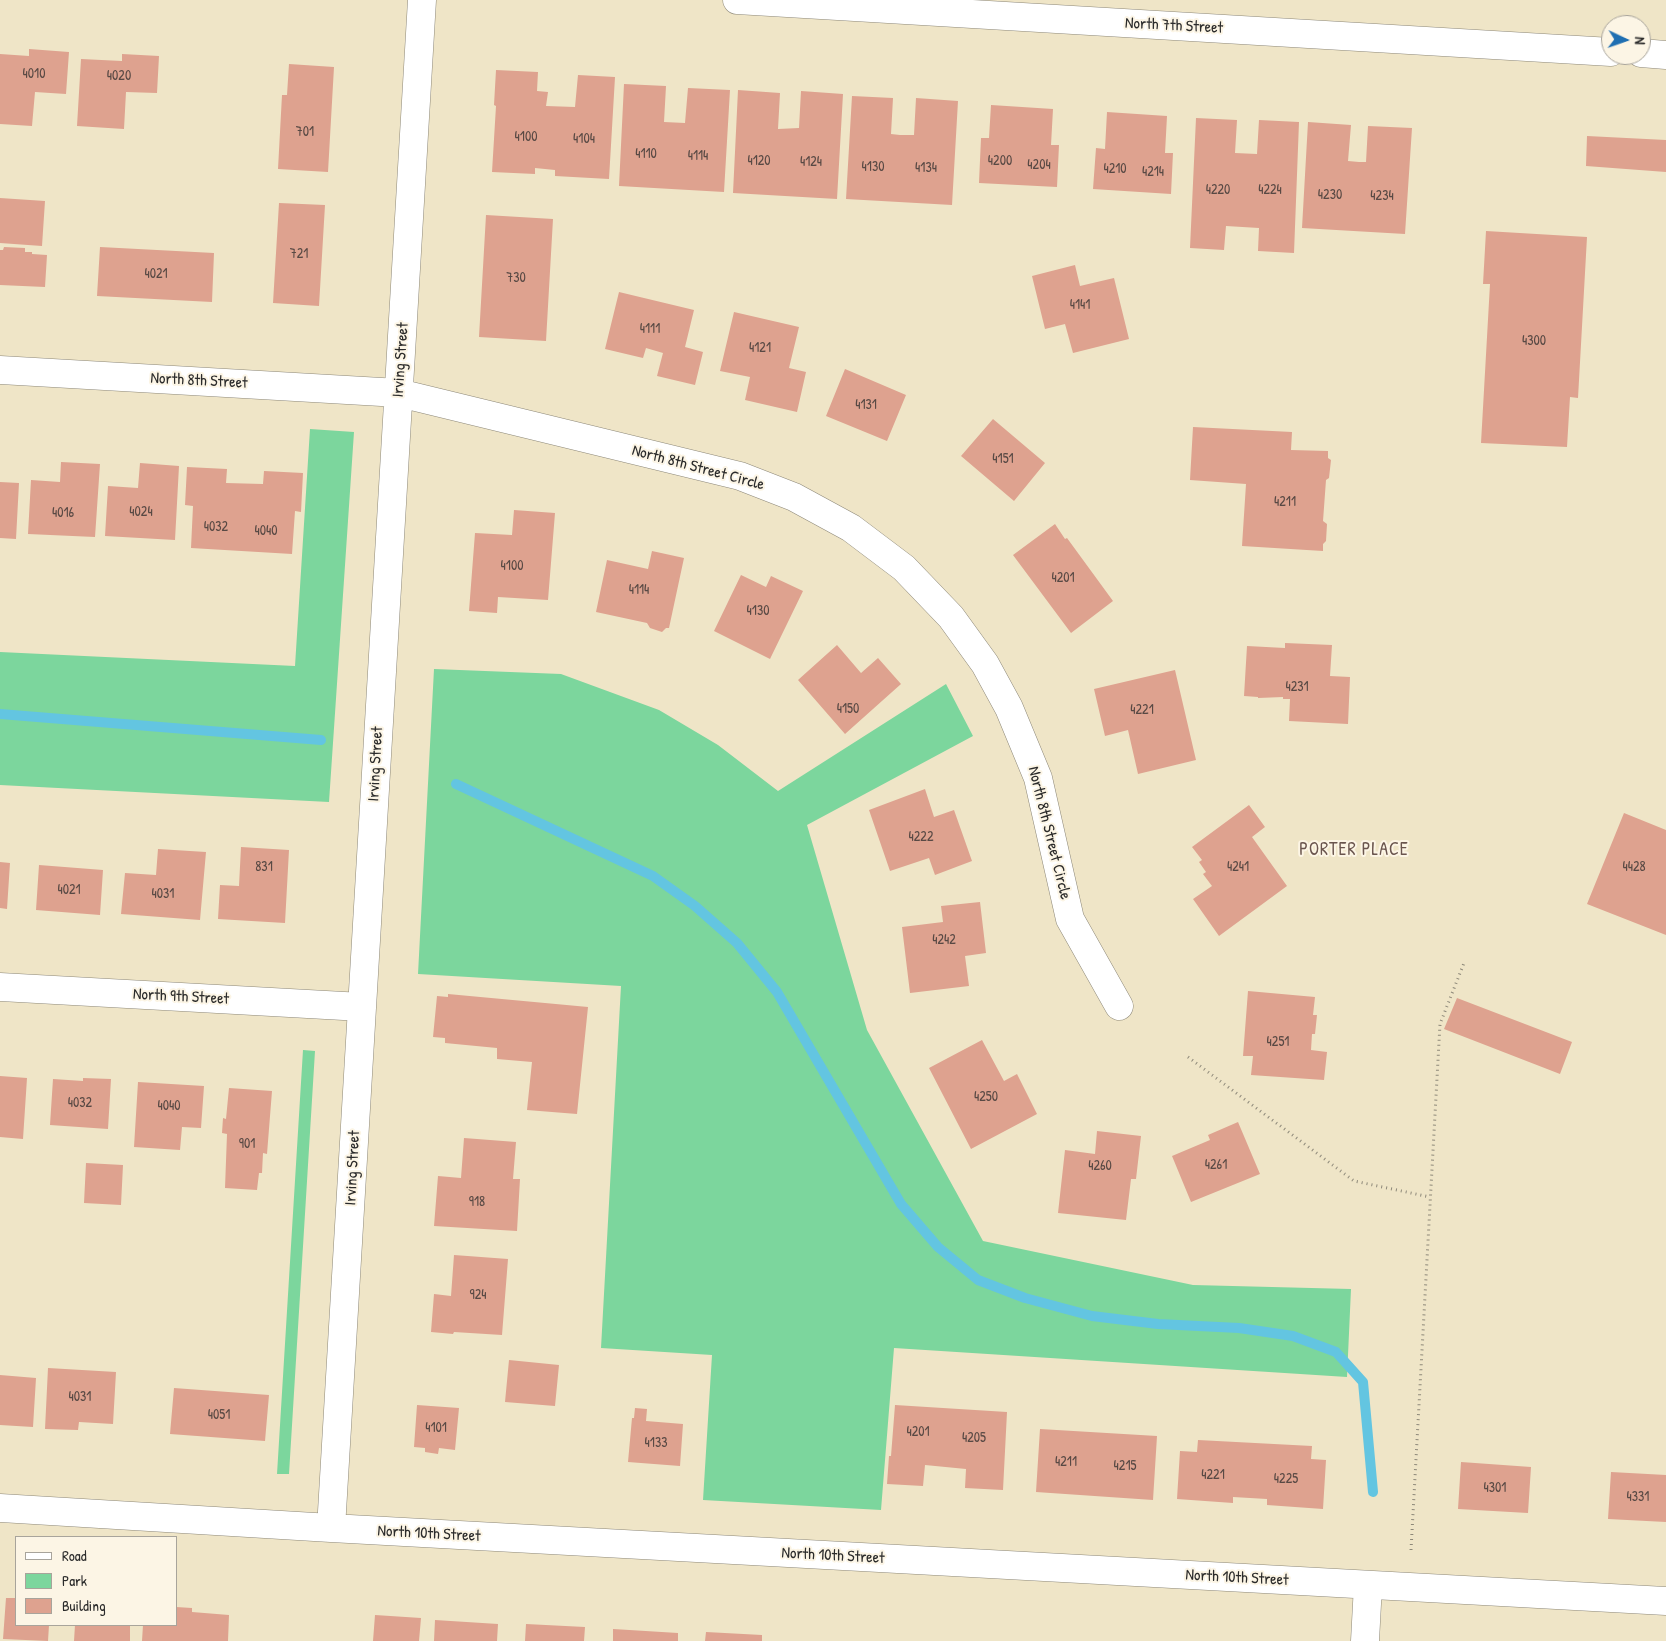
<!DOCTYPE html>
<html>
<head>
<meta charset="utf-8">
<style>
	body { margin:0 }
	#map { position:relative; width:1666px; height:1641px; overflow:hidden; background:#efe5c7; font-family:"Patrick Hand",sans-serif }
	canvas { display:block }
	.legend { position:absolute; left:15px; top:1536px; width:162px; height:90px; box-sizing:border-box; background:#fcf5e5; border:1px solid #a8a49b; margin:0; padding:6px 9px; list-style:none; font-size:15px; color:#2b2b2b }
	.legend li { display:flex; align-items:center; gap:10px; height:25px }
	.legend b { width:25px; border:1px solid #a8a49b }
	.north { position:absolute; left:1601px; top:15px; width:50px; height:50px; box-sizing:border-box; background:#fcf5e5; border:1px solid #a8a49b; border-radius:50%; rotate:93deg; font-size:14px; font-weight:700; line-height:20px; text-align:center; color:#2b2b2b }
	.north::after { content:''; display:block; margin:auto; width:18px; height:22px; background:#1f6fb2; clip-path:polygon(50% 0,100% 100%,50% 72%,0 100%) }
</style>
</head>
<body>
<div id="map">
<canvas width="1666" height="1641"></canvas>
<ul class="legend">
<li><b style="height:6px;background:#fff"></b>Road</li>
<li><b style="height:14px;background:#7cd69d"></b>Park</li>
<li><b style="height:14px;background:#dea28f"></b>Building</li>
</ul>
<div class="north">N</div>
</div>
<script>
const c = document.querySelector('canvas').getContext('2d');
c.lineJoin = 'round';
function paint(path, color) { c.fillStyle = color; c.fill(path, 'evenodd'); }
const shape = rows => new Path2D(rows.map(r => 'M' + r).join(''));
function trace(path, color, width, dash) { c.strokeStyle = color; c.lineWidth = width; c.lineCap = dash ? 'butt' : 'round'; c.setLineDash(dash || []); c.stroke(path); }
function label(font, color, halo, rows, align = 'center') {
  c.font = font + ' "Patrick Hand",sans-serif'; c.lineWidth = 4; c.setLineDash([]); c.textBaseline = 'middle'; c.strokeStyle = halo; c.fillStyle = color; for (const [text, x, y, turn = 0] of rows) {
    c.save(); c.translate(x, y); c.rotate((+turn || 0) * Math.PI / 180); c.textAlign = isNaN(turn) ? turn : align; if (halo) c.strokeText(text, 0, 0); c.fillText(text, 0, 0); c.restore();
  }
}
const green = shape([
	[310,429,354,432,329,802,0,785,0,652,295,666],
	[434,669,561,674,659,710,718,745,778,791,946,684,973,736,807,825,867,1030,983,1241,1193,1285,1351,1289,1347,1377,894,1348,881,1510,703,1500,712,1355,601,1348,621,986,418,974],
	[303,1050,315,1051,289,1474,277,1474]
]);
const stream = shape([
	[0,714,321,740],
	[456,784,653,876,695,906,737,943,777,992,901,1204,938,1247,978,1280,1025,1298,1092,1316,1158,1324,1239,1328,1293,1336,1336,1352,1363,1382,1373,1492]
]);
const building = shape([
	[29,49,69,52,66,94,35,92,32,126,0,124,0,54,29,56],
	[122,54,159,56,157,93,126,92,124,129,77,126,81,59,122,61],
	[289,64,334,67,328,172,278,169,282,95,287,95],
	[496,70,538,72,537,91,548,92,546,106,575,107,578,75,615,77,609,179,555,176,555,170,535,168,535,174,492,172,496,106,494,105],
	[624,84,666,86,664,122,685,123,688,88,730,90,724,192,619,186],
	[738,90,780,93,778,129,799,128,801,91,843,94,837,199,733,193],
	[852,96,893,98,891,134,900,135,914,135,916,98,958,101,952,205,846,199],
	[991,105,1053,109,1051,145,1059,145,1057,187,979,183,981,138,989,138],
	[1107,112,1167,116,1165,153,1173,153,1171,194,1093,189,1096,148,1105,149],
	[1196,118,1237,120,1235,153,1257,154,1259,120,1299,122,1294,253,1258,251,1259,228,1226,226,1224,250,1190,248],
	[1308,122,1351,125,1348,161,1359,162,1366,162,1368,126,1412,128,1405,234,1302,228],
	[1587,136,1666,140,1666,172,1586,166],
	[0,198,45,201,42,246,0,243],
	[279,203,325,205,319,306,273,303],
	[486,215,553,219,546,341,479,337],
	[1486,231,1587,237,1578,398,1570,397,1567,447,1481,443,1490,284,1483,284],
	[4,247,25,248,25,252,32,252,32,254,47,255,45,287,0,285,0,250,3,250],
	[100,247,214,253,212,302,97,296],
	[1075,265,1080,286,1114,278,1129,339,1073,353,1065,324,1045,329,1032,276],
	[619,292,694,310,685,347,703,352,695,385,657,376,663,353,646,348,643,358,605,349],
	[734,312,799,327,789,368,806,372,797,412,745,400,750,377,720,371],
	[845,369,906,395,887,441,826,416],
	[993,419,1045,463,1014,501,961,456],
	[1193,427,1292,432,1291,450,1328,451,1328,458,1331,460,1329,478,1326,480,1323,521,1327,524,1326,541,1323,544,1323,551,1242,546,1246,484,1190,480],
	[61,462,100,464,95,537,28,534,31,480,60,482],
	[140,463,179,466,175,540,105,536,108,486,138,488],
	[187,467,227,469,226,483,263,484,264,471,303,473,301,512,295,511,292,554,191,548,193,506,185,505],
	[0,482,19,483,16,539,0,538],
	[514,510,555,513,548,600,498,597,497,613,469,611,475,533,512,535],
	[1055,524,1065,539,1067,538,1113,601,1071,633,1013,555],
	[652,551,684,558,669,628,666,628,662,632,650,628,647,623,596,612,607,560,648,569],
	[741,575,766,587,771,576,803,591,770,659,714,631],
	[1285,643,1332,645,1330,676,1350,677,1348,724,1289,721,1290,699,1283,699,1283,697,1258,698,1258,697,1244,696,1247,646,1285,648],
	[837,645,861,673,878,658,901,684,845,734,798,680],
	[1175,670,1196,760,1138,774,1128,730,1105,736,1094,689],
	[925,789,934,817,954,810,972,861,935,875,929,858,890,871,869,810],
	[1249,805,1265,827,1252,837,1287,886,1219,936,1193,899,1212,886,1203,874,1206,872,1199,862,1202,860,1192,847],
	[1624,813,1666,830,1666,935,1587,904],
	[241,847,289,850,285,923,218,919,220,885,239,886],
	[158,849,206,852,200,920,121,914,125,873,156,875],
	[0,862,10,863,7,909,0,908],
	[39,865,103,870,100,915,36,910],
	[980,902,986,953,965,956,969,986,910,993,902,927,943,922,941,906],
	[1248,991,1315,997,1313,1015,1317,1015,1315,1034,1312,1034,1311,1050,1327,1052,1324,1080,1251,1075,1253,1056,1243,1056],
	[448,994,588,1007,577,1114,527,1110,532,1062,497,1059,497,1048,445,1043,445,1038,433,1037,437,996,448,997],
	[1457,998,1572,1042,1560,1074,1444,1029],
	[982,1040,1004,1081,1017,1074,1037,1114,971,1149,929,1068],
	[0,1076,27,1078,23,1139,0,1137],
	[83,1078,111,1079,108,1129,50,1125,53,1079,83,1081],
	[138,1082,204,1086,201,1128,182,1127,180,1150,134,1147],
	[229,1088,272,1091,267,1154,263,1153,262,1173,259,1173,257,1190,225,1188,227,1134,222,1133,223,1118,226,1119],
	[1238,1122,1260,1174,1191,1202,1172,1156,1210,1140,1208,1135],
	[1097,1131,1141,1136,1136,1179,1131,1179,1126,1220,1058,1213,1065,1150,1095,1154],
	[464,1138,516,1142,513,1179,520,1179,517,1231,434,1226,438,1176,461,1178],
	[86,1163,123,1165,121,1205,84,1203],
	[454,1255,508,1259,502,1335,454,1332,453,1334,431,1332,434,1294,451,1296],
	[509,1360,559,1365,555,1406,505,1402],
	[48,1368,116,1372,113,1424,79,1422,78,1430,45,1429],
	[0,1375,36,1378,33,1427,0,1425],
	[174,1388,269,1395,265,1441,170,1434],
	[417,1405,459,1408,455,1450,439,1448,438,1454,425,1452,425,1448,414,1447],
	[895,1405,1007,1412,1003,1490,965,1488,966,1469,925,1465,923,1486,887,1484,889,1456,891,1456],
	[635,1408,647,1409,646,1421,683,1424,680,1466,628,1462,632,1418,634,1418],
	[1040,1429,1157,1436,1153,1500,1036,1492],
	[1198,1440,1312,1446,1311,1459,1326,1460,1323,1509,1267,1505,1267,1499,1233,1497,1233,1503,1177,1499,1180,1451,1197,1452],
	[1461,1462,1531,1467,1528,1513,1458,1509],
	[1611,1472,1666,1475,1666,1522,1608,1519],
	[6,1598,16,1598,16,1625,49,1625,48,1641,3,1639],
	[176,1607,192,1608,192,1612,229,1615,228,1641,142,1641,143,1625,176,1625],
	[375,1615,421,1618,419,1641,373,1641],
	[435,1620,498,1624,497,1641,434,1641],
	[526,1624,585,1627,584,1641,525,1641],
	[75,1625,130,1625,130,1641,74,1641],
	[613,1629,678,1633,678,1641,613,1641],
	[706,1632,762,1635,762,1641,705,1641]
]);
const path = shape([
	[1188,1057,1354,1181,1430,1197],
	[1411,1550,1440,1024,1464,963]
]);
const minor = shape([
	[737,0,1611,52],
	[1641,53,1666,55],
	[0,370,399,393,740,476,794,497,851,528,904,568,951,617,985,664,1009,708,1038,778,1070,919,1119,1006],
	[0,987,362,1007],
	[0,1508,331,1528,1666,1601],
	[331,1528,422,0],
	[1365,1641,1368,1585]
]);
const numberNames = [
	["4010",34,74],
	["4020",119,76],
	["701",305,132],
	["4100",526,137],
	["4104",584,139],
	["4110",646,154],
	["4114",698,156],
	["4120",759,161],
	["4200",1000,161],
	["4124",811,162],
	["4204",1039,165],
	["4130",873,167],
	["4134",926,168],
	["4210",1115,169],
	["4214",1153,172],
	["4220",1218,190],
	["4224",1270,190],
	["4230",1330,195],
	["4234",1382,196],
	["721",299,254],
	["4021",156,274],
	["730",516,278],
	["4141",1080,305],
	["4111",650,329],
	["4300",1534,341],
	["4121",760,348],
	["4131",866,405],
	["4151",1003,459],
	["4211",1285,502],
	["4024",141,512],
	["4016",63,513],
	["4032",216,527],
	["4040",266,531],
	["4100",512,566],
	["4201",1063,578],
	["4114",639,590],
	["4130",758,611],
	["4231",1297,687],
	["4150",848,709],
	["4221",1142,710],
	["4222",921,837],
	["831",264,867],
	["4241",1238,867],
	["4428",1634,867],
	["4021",69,890],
	["4031",163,894],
	["4242",944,940],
	["4251",1278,1042],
	["4250",986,1097],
	["4032",80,1103],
	["4040",169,1106],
	["901",247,1144],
	["4261",1216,1165],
	["4260",1100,1166],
	["918",477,1202],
	["924",478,1295],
	["4031",80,1397],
	["4051",219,1415],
	["4101",436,1428],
	["4201",918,1432],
	["4205",974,1438],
	["4133",656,1443],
	["4211",1066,1462],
	["4215",1125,1466],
	["4221",1213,1475],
	["4225",1286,1479],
	["4301",1495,1488],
	["4331",1638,1497]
];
const streetNames = [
	["North 7th Street",1174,26,3],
	["Irving Street",401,360,-86],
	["North 8th Street",199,381,3],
	["North 8th Street Circle",698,468,15],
	["Irving Street",376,764,-87],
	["North 8th Street Circle",1049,833,76],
	["North 9th Street",181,997,3],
	["Irving Street",353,1168,-87],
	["North 10th Street",429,1534,3],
	["North 10th Street",833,1556,3],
	["North 10th Street",1237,1578,3]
];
const neighbourhoodNames = [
	["PORTER PLACE",1354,850]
];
paint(green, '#7cd69d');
trace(stream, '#63c5e1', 10);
paint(building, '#dea28f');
trace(minor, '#8d8879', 29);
trace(path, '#8d8879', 3, [1, 4]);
trace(minor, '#fff', 28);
label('14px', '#584944', null, numberNames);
label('16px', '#2b2b2b', '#fcf5e5', streetNames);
c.letterSpacing = '1px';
label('18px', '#6a554e', '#fcf5e5', neighbourhoodNames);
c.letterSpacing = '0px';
</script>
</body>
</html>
